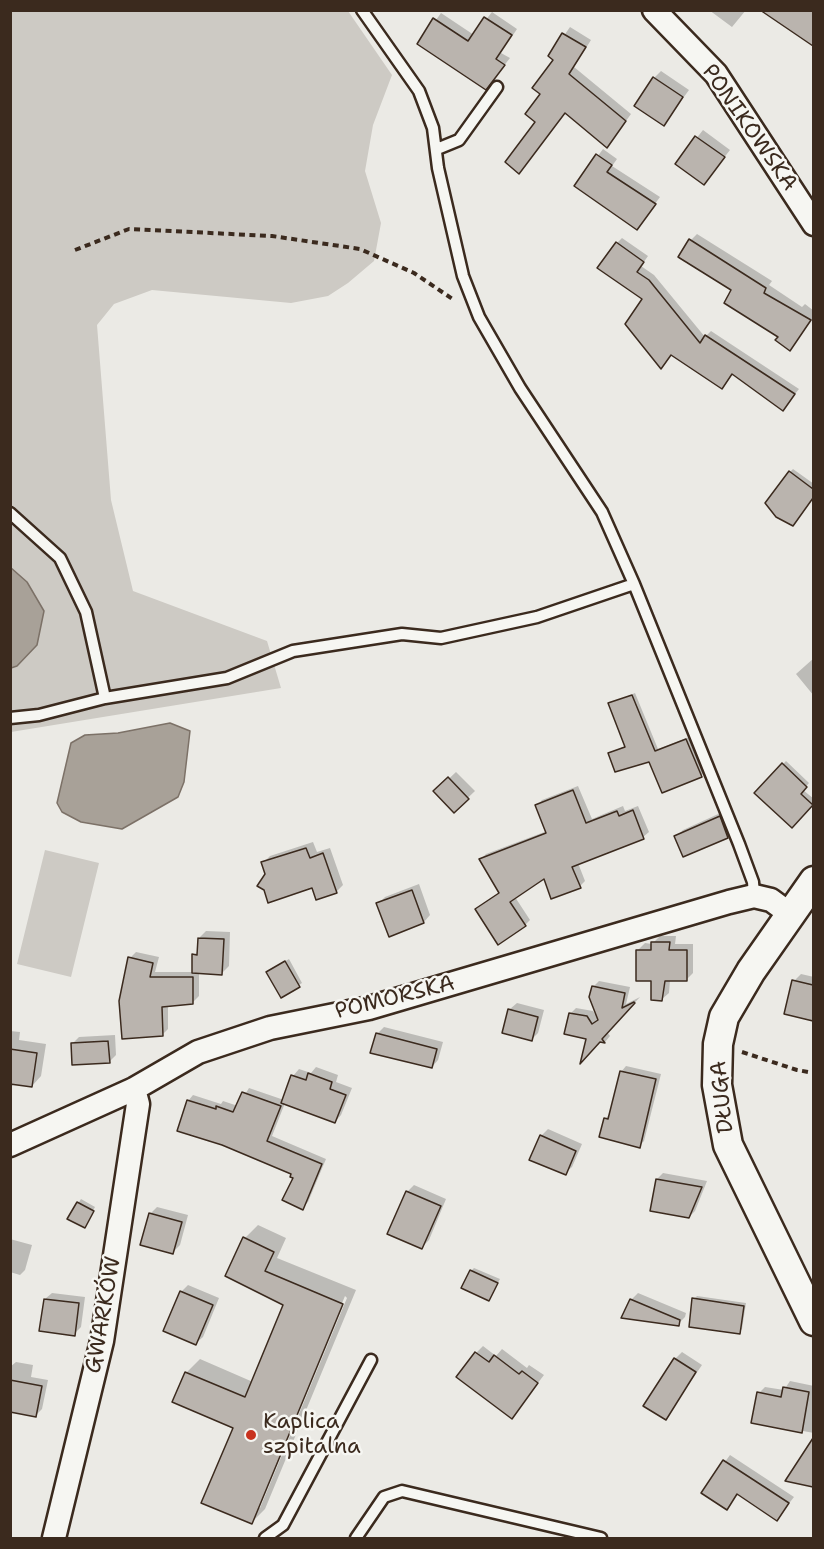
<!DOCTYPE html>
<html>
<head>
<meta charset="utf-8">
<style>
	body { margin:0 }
	#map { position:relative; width:824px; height:1549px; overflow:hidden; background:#ebeae5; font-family:"Shantell Sans",sans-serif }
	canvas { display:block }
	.frame { position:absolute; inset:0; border:12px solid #3b2a1e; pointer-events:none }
</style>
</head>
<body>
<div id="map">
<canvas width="824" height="1549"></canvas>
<div class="frame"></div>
</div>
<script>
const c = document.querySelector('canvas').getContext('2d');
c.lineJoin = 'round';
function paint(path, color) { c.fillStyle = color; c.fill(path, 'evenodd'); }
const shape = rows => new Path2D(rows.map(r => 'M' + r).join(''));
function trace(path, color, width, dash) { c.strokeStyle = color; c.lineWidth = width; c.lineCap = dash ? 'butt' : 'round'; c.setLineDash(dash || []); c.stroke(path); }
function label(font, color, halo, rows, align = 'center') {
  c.font = font + ' "Shantell Sans",sans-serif'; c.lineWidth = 5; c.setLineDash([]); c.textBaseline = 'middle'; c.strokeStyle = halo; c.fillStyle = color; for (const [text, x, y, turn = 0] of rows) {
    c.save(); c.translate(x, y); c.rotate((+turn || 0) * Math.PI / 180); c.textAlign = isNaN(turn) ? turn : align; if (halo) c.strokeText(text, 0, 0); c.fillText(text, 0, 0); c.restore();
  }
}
const green = shape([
	[11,11,348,11,392,75,373,125,365,171,381,223,374,261,348,283,328,296,291,303,152,290,114,304,97,325,111,500,133,591,267,641,281,688,11,732],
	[45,850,99,863,71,977,17,964]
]);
const water = shape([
	[10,567,27,582,44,611,37,645,17,666,11,668,10,567],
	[170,723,190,731,184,782,178,797,122,829,81,822,62,812,57,803,71,743,85,735,118,733,170,723]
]);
const shadow = shape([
	[709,10,746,10,732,27],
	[492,12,517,29,501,53,510,58,492,81,419,44,441,13,474,35],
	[570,27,591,40,574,67,631,114,613,139,566,112,525,165,542,93,556,60,550,56],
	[661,71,689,90,664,124,654,78],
	[703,130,730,150,704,183,677,163],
	[603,149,617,159,612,166,660,197,637,228,576,186],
	[697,234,772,281,769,285,802,307,805,304,814,311,814,318,789,349,691,240],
	[622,238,648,256,641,266,654,275,705,337,711,331,799,389,783,409,733,373,722,388,644,299,617,243],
	[793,469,814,484,814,497,796,521,790,472],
	[814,658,814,696,796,674],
	[635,693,658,749,689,737,704,773,701,776,650,761,609,754,626,745,610,704],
	[786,761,809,783,803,790,814,799,814,804,792,826,756,793],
	[456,772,475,791,454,811,436,791],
	[578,786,592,819,623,806,625,811,638,806,649,832,643,837,578,863,585,881,580,886,544,877,515,897,530,920,525,925,476,909,500,892,481,859,486,854,547,831,537,806,542,800],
	[727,810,734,829,727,836,684,855,676,837,683,830],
	[313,842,317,852,330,848,343,885,336,892,267,875,263,863,270,856],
	[419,884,430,915,424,922,378,904,385,897],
	[206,931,230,932,229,966,222,973,199,972,199,996,193,1002,168,1005,168,1029,162,1035,130,958,136,952,159,957,155,972,193,972,194,955,199,950,199,938],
	[660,936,676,936,675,944,693,944,693,973,686,980,670,980,669,993,662,999,638,950,645,943,652,944],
	[289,959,302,983,281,996,270,970],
	[801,974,814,977,814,1019,786,1012,794,981],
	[599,981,630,987,626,1004,640,997,607,1032,610,1036,605,1042,587,1038,570,1014,576,1008,593,1011,597,1017,593,987],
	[517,1003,544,1010,538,1033,531,1040,504,1032,510,1009],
	[384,1027,443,1042,438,1060,432,1067,377,1034],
	[10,1031,20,1032,19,1040,46,1044,41,1076,32,1086,15,1083,10,1088],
	[115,1035,116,1055,109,1062,72,1044,79,1037],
	[626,1066,661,1074,644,1141,639,1146,605,1119,611,1113,621,1072],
	[316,1067,338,1075,336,1082,352,1088,341,1115,335,1122,285,1103,272,1136,326,1159,308,1202,302,1208,293,1173,188,1101,193,1095,221,1104,223,1101,238,1106,249,1088,284,1100,293,1076,299,1069,311,1073],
	[548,1129,582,1144,572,1167,565,1173,541,1136],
	[663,1173,707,1181,695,1211,689,1217,657,1179],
	[414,1185,446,1199,429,1240,422,1247,407,1192],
	[81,1199,95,1207,85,1225,69,1218],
	[157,1207,188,1215,180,1245,173,1252,150,1214],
	[258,1225,286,1238,277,1258,356,1290,265,1509,252,1522,235,1427,186,1373,200,1359,253,1382,285,1304,245,1238],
	[345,1296,347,1298,260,1508,257,1508],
	[10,1239,32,1245,25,1270,20,1275,10,1272],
	[474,1268,500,1279,489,1299,471,1271],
	[188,1285,219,1298,203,1337,196,1343,181,1292],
	[52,1293,85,1297,81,1327,74,1334,45,1299],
	[638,1293,686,1313,685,1317,678,1324,631,1300],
	[697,1296,746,1303,742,1329,739,1332,694,1299],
	[483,1346,496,1356,502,1349,527,1368,529,1365,544,1375,512,1417,476,1353],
	[682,1352,702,1365,665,1419,675,1359],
	[16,1362,33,1365,31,1377,48,1380,42,1409,35,1416,10,1411,10,1367],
	[790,1381,814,1386,814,1433,753,1422,759,1393,765,1387,784,1390],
	[730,1455,794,1497,777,1519,738,1493,727,1508,703,1492]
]);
const building = shape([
	[760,10,813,10,813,46,788,29,760,10],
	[484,17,512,35,496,59,505,65,486,90,417,44,433,18,468,41,484,17],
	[562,33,586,47,569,74,626,121,607,148,565,113,519,174,505,162,535,122,525,114,540,94,532,88,553,60,548,56,562,33],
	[653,77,683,97,664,126,634,106,653,77],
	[695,136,725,157,704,185,675,164,695,136],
	[596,154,612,165,607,172,656,204,637,230,574,186,596,154],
	[689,239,766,288,764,293,811,320,790,351,775,340,778,337,724,303,731,290,678,257,689,239],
	[616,242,644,262,637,272,649,280,700,343,705,335,795,394,783,411,732,374,722,389,671,355,661,369,625,324,642,299,597,268,616,242],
	[789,471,813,489,813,498,793,526,776,517,765,503,789,471],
	[632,695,655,751,686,739,702,777,662,793,649,762,615,772,608,753,625,747,608,703,632,695],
	[782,763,807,787,801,794,813,805,792,828,754,793,782,763],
	[448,777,469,799,454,813,433,791,448,777],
	[573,790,586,823,617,811,619,816,633,810,644,839,572,867,581,888,551,899,544,879,510,902,526,926,498,945,475,909,499,893,479,859,546,833,535,805,573,790],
	[720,816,728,838,683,857,674,836,720,816],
	[306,848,310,858,323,853,337,893,316,900,312,888,268,903,264,890,257,886,265,874,261,862,306,848],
	[412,890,424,923,389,937,376,903,412,890],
	[198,938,224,939,222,975,192,973,192,954,197,955,198,938],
	[651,942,670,942,669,950,687,950,687,981,665,981,662,1001,651,1000,651,981,636,981,636,950,651,950,651,942],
	[128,957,153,963,150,977,193,977,193,1004,162,1007,163,1036,122,1039,119,1001,128,957],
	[285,961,300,987,281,998,266,972,285,961],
	[792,980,813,985,813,1021,784,1014,792,980],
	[592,986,625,993,622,1008,634,1002,635,1003,602,1039,605,1043,600,1042,580,1064,586,1039,564,1034,569,1013,587,1016,592,1024,598,1020,589,997,592,986],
	[508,1009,538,1017,532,1041,502,1033,508,1009],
	[376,1033,437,1049,432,1068,370,1053,376,1033],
	[108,1041,110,1063,72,1065,71,1043,108,1041],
	[10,1049,37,1053,32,1087,10,1084,10,1049],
	[620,1071,656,1079,640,1148,599,1137,604,1118,608,1119,620,1071],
	[308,1073,332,1082,330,1089,346,1095,335,1123,281,1103,291,1075,306,1080,308,1073],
	[242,1092,281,1106,267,1141,322,1164,303,1210,282,1200,293,1178,290,1177,291,1174,222,1145,177,1131,187,1100,216,1109,216,1106,233,1112,242,1092],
	[540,1135,576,1151,566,1175,529,1160,540,1135],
	[656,1179,702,1187,689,1218,650,1211,656,1179],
	[406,1191,441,1206,422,1249,387,1234,406,1191],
	[77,1202,94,1211,85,1228,67,1219,77,1202],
	[149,1213,182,1222,173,1254,140,1245,149,1213],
	[243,1237,274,1252,265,1271,343,1304,252,1524,201,1503,233,1428,172,1402,185,1372,245,1397,283,1305,225,1276,243,1237],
	[470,1270,498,1283,489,1301,461,1288,470,1270],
	[180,1291,213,1305,196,1345,163,1331,180,1291],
	[692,1298,744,1306,740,1334,689,1327,692,1298],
	[44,1299,79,1303,75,1336,39,1331,44,1299],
	[630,1299,680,1320,679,1326,621,1318,630,1299],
	[475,1352,489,1362,494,1355,519,1374,522,1371,538,1383,512,1419,456,1377,475,1352],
	[674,1358,696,1372,666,1420,643,1406,674,1358],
	[10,1380,42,1386,36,1417,10,1412,10,1380],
	[783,1387,809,1392,802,1433,751,1423,757,1392,781,1397,783,1387],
	[813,1438,813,1487,785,1481,813,1438],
	[723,1460,789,1503,777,1521,737,1494,727,1510,701,1493,723,1460]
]);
const path = shape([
	[75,250,129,229,272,236,360,249,414,273,454,300],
	[742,1052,797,1070,814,1073]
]);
const service = shape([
	[362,10,419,91,433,128,438,168,463,276,479,317,520,388,602,512,634,584,739,844,753,882,754,896],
	[437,149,459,140,497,87],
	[10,513,60,558,86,612,105,698],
	[10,718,39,715,105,698,227,678,293,651,402,634,441,638,537,617,634,584],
	[265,1538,283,1525,371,1360],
	[356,1538,384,1497,402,1491,601,1538]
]);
const minor = shape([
	[654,10,716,74,814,224],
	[10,1145,134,1089,198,1052,270,1028,369,1008,729,902,754,896,771,900,790,914],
	[54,1538,102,1341,138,1104,134,1089]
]);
const tertiary = shape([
	[814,881,751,971,724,1017,718,1044,717,1085,728,1145,814,1321]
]);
const markers = [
	[251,1435,6,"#c8321e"]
];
const streetNames = [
	["PONIKOWSKA",749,128,55],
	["POMORSKA",395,998,-14],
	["DŁUGA",723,1097,-96],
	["GWARKÓW",104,1315,-80]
];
const poiNames = [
	["Kaplica",263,1422],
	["szpitalna",263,1447]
];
paint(green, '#cdcac4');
paint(water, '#a8a198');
trace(water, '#7c7167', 1.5);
paint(shadow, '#0003');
paint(building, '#bab4ae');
trace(building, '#3b2a1e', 1.5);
trace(service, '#3b2a1e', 15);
trace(minor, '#3b2a1e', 27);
trace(tertiary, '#3b2a1e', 33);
trace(path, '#3b2a1e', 4, [6, 4.5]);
trace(service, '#f6f6f2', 10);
trace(minor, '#f6f6f2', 22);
trace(tertiary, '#f6f6f2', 28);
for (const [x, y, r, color] of markers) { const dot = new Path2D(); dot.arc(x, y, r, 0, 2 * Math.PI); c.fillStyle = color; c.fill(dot); trace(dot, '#f6f6f2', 2); }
label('22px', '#3b2a1e', '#f6f6f2', streetNames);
label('22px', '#3b2a1e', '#f6f6f2', poiNames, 'left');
</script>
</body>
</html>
